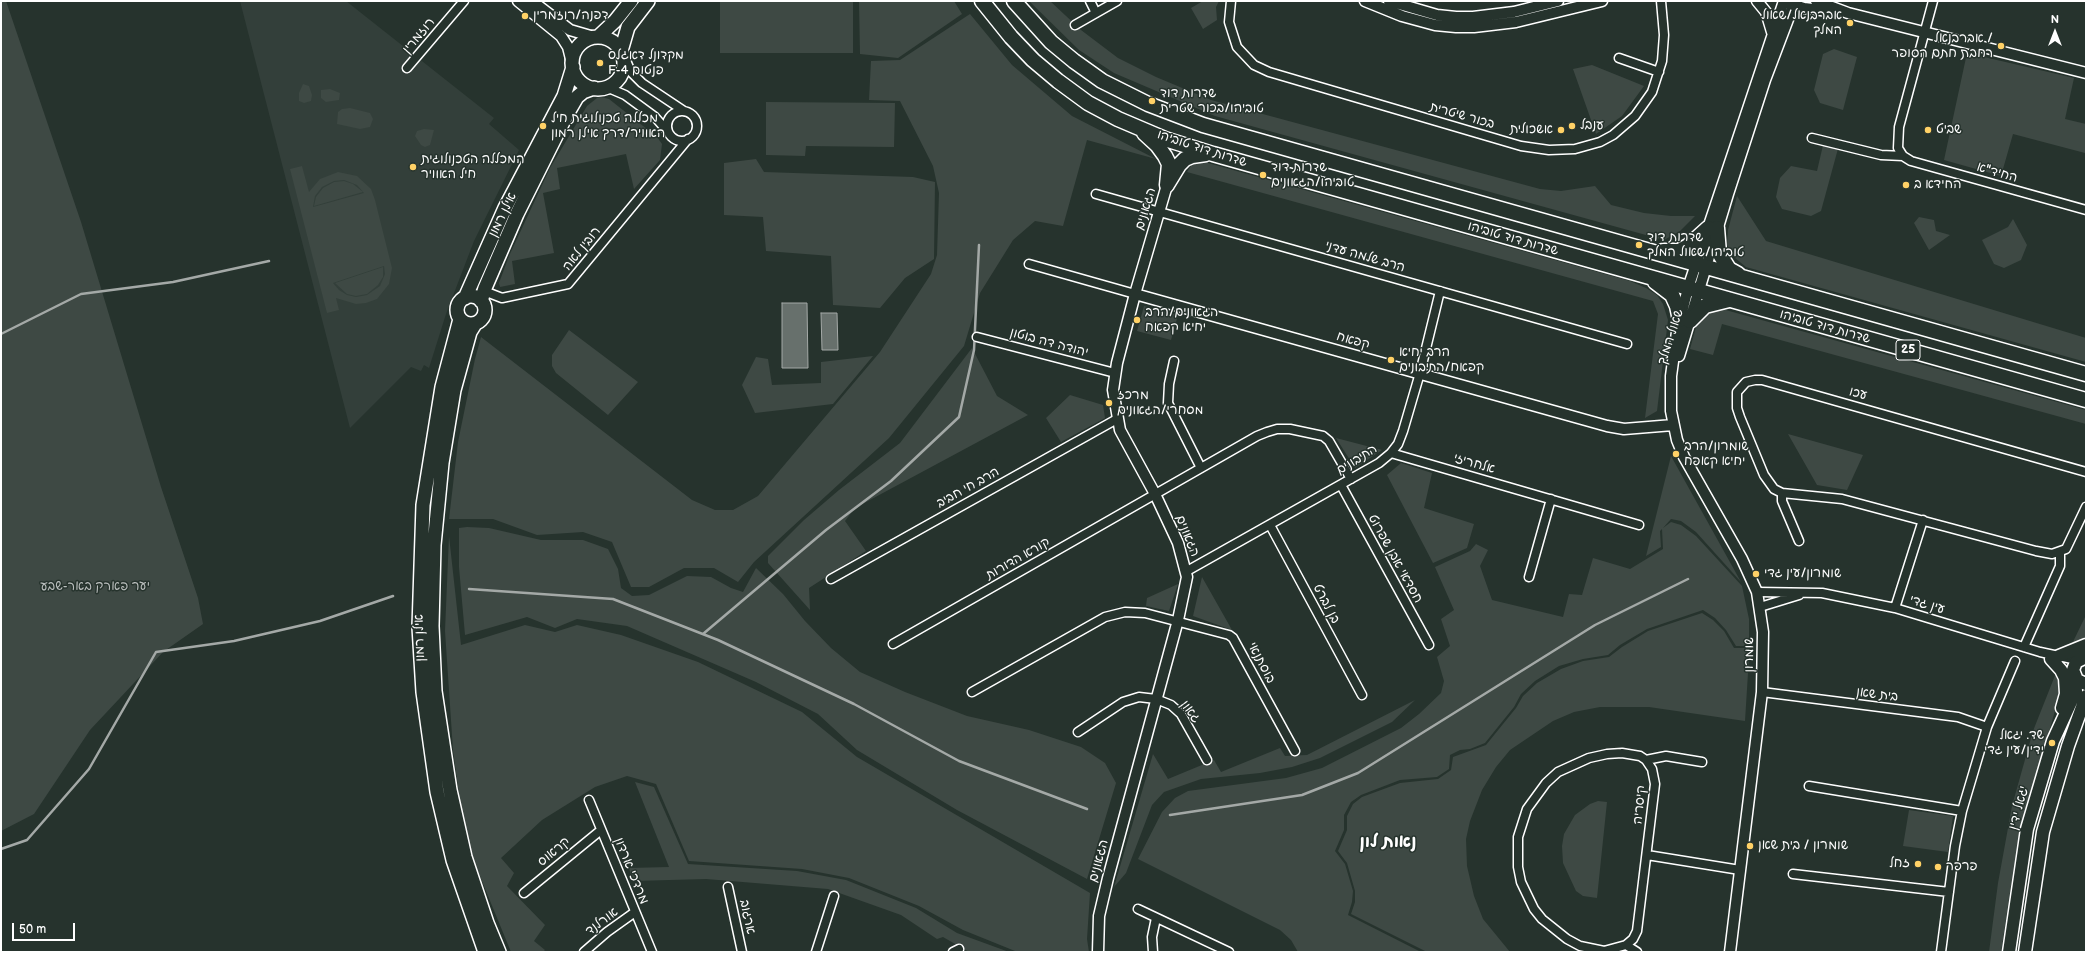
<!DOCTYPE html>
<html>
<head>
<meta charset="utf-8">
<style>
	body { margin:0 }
	#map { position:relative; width:2087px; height:953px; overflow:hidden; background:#26332d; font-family:"Balsamiq Sans",sans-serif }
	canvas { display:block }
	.frame { position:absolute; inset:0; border:2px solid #fff; pointer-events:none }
	.north { position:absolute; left:2035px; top:12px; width:40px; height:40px; -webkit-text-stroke:3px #26332d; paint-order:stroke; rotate:0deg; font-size:11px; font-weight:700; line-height:16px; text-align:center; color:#fff }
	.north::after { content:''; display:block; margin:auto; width:14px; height:18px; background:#fff; clip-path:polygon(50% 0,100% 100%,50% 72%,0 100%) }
	.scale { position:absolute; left:12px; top:923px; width:63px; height:18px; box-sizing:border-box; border:2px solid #fff; border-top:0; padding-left:5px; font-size:12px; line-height:14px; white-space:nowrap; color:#fff; -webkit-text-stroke:3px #26332d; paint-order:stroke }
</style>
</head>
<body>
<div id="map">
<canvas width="2087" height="953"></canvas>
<div class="frame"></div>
<div class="north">N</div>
<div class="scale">50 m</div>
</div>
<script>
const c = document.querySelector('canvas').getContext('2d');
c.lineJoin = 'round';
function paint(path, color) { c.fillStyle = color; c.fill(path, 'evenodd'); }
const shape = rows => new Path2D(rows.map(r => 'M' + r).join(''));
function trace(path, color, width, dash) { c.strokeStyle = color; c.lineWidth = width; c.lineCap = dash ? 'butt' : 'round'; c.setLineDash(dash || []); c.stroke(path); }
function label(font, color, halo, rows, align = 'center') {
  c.font = font + ' "Balsamiq Sans","Playpen Sans Hebrew",sans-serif'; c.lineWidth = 3; c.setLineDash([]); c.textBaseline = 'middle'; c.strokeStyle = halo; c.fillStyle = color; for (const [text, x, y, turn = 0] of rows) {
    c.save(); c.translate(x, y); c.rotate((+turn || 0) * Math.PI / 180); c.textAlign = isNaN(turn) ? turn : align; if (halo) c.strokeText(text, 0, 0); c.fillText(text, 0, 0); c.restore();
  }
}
const built = shape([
	[240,1,346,1,494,118,489,124,519,150,474,241,446,314,429,368,424,365,421,371,411,367,350,428]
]);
const green = shape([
	[1,1,6,1,81,222,161,487,198,598,203,624,163,652,90,730,34,814,1,831],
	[720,1,853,1,853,53,720,53],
	[859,1,954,1,962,14,898,58,860,54],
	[1029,1,1050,1,1081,30,1118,58,1156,77,1211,100,1540,189,1561,191,1595,186,1611,205,1644,213,1671,216,1695,216,1680,231,1664,240,1215,116,1114,73,1079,50],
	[1203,1,1219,1,1216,7,1217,20,1203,29,1191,8],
	[970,14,1012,65,1072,116,1156,159,1087,140,1063,226,1035,221,1013,240,980,293,964,346,889,438,754,562,738,582,714,568,684,568,649,587,631,587,612,542,583,532,537,535,493,519,449,519,458,442,475,359,481,337,692,500,715,510,733,510,758,496,880,352,931,274,937,255,939,193,933,166,900,101,869,100,871,61,900,60],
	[1834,49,1857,57,1843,110,1820,103,1814,90,1823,54],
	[1967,53,2074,78,2065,119,2086,124,2085,153,2013,134,2001,176,1944,160],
	[1592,65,1644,86,1622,116,1596,134,1573,69],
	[303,84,309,86,312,95,311,101,304,103,299,101,299,93],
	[330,89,340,93,339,100,326,102,321,98,321,90],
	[601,97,609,99,657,137,662,144,660,160,634,189,626,154,557,168,560,189,543,193,554,253,512,261,515,284,500,287,499,283,509,256,550,168,587,106,597,98],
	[766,102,895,103,894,147,806,146,805,156,766,155],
	[350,108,370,113,373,119,370,127,360,129,337,124,338,112,342,109],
	[424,129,434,130,430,145,425,147,421,145,415,136,417,131],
	[1824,141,1839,145,1821,211,1811,216,1782,209,1776,197,1780,178,1791,166,1817,171],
	[756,159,764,172,913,177,935,182,934,259,905,278,880,308,833,305,831,256,766,251,763,217,724,215,724,163],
	[1199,162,1208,163,1630,281,1646,288,1657,295,1663,304,1668,320,1657,411,1645,418,1658,314,1653,301,1187,172,1192,164],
	[302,166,309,192,320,179,338,172,357,176,371,189,375,200,392,268,389,284,377,299,366,303,356,304,336,298,339,310,327,313,290,169],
	[344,180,357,185,364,193,313,207,315,196,322,187,334,181],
	[384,266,385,274,380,286,367,295,356,297,347,295,339,290,333,283],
	[344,181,353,184,363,192,314,206,316,197,323,188,334,182],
	[1737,196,1766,241,2086,338,2086,362,1746,267,1735,258,1727,245,1728,230],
	[1919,217,1934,220,1936,231,1950,235,1929,250,1914,223],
	[2013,219,2027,245,2021,260,2004,268,1994,264,1982,240,2008,227],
	[383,267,383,277,378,285,367,294,356,296,347,294,335,283],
	[1144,306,1178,315,1171,340,1137,331],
	[1722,309,2086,410,2086,424,1722,324,1713,355,1690,349,1696,327,1701,319,1714,310],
	[569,330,638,382,608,415,556,373,552,366,552,355],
	[972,348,997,396,1028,415,855,508,845,521,866,551,809,588,810,610,768,563,768,556,804,520,839,490,900,443],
	[873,356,833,404,755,413,742,385,756,357,768,359,772,385,821,383,821,362],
	[1070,395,1103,405,1105,418,1061,442,1046,418],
	[1788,434,1863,455,1847,490,1817,485],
	[1336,438,1382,450,1355,468],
	[1671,456,1741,582,1696,532,1681,521,1671,519,1663,528,1671,522,1681,525,1696,536,1742,586,1749,619,1749,639,1744,646,1736,646,1726,630,1715,618,1703,610,1647,629,1620,645,1608,655,1583,659,1559,666,1535,681,1521,694,1514,707,1485,743,1470,749,1460,750,1450,755,1449,769,1437,777,1400,780,1361,795,1351,802,1344,815,1344,830,1335,851,1345,864,1353,891,1352,902,1348,915,1421,952,1298,952,1291,940,1280,930,1138,859,1162,812,1175,798,1188,791,1286,778,1322,768,1401,728,1419,714,1441,693,1444,681,1437,657,1450,646,1441,619,1454,610,1435,567,1470,551,1476,544,1488,550,1480,566,1492,600,1563,617,1569,594,1582,595,1593,558,1630,569,1663,549,1662,529,1660,531,1661,547,1646,556],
	[1401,463,1432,473,1424,508,1474,524,1467,548,1433,563,1387,475],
	[467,527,489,528,541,540,583,540,608,549,618,569,621,588,632,596,649,595,687,576,711,577,731,588,743,592,756,568,783,594,805,621,831,648,860,672,905,692,967,716,1029,730,1081,747,1105,763,1116,783,1087,879,957,810,857,750,818,714,756,682,627,626,577,619,555,628,527,617,465,635,459,567,459,528],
	[449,536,461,645,525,625,555,632,577,625,621,635,698,662,802,712,857,757,1090,893,1087,939,1089,952,1015,951,963,930,919,906,849,878,802,869,689,861,656,784,627,776,595,787,542,820,501,858,514,873,507,886,545,925,534,941,545,950,543,952,511,952,477,869,463,823,453,750,445,631],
	[1202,577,1232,630,1193,616],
	[1178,584,1169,611,1146,606,1147,598],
	[1702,613,1713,620,1724,631,1734,648,1744,648,1750,641,1745,721,1649,707,1600,707,1574,712,1553,721,1510,750,1496,767,1482,790,1470,821,1466,839,1467,866,1474,896,1483,919,1510,952,1427,952,1351,914,1355,902,1355,891,1347,863,1338,851,1347,830,1347,816,1353,804,1362,797,1400,783,1438,779,1451,770,1453,757,1486,745,1516,708,1523,696,1537,683,1561,669,1583,661,1609,657,1622,647,1648,631],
	[2086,615,2086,639,2071,646],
	[2056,673,2060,691,2058,700,2017,845,2001,952,1989,952,1998,883,2012,806,2033,731],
	[1415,700,1392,722,1320,758,1292,767,1260,773,1201,779,1164,792,1152,805,1126,873,1114,887,1153,754,1168,779,1214,760,1221,772,1280,748,1285,756,1307,755],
	[635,782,654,787,688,864,797,871,846,880,916,908,957,933,1009,952,969,952,943,937,937,939,901,915,828,889,706,879,633,881,629,868,669,867],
	[1598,801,1607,802,1597,898,1583,896,1576,891,1563,863,1562,846,1564,834,1575,815,1590,804],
	[1909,810,1953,816,1948,852,1903,846]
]);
const water = shape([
	[782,303,807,303,808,368,782,368,782,303],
	[821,313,837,313,838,350,822,350,821,313]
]);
const stream = shape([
	[1,334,81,294,173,282,269,261],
	[469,589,613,599,718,640,854,704,959,761,1087,809],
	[703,634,826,530,891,481,959,417,974,350,979,245],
	[1170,815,1302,795,1358,773,1595,625,1688,579],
	[1,849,27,840,89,769,156,652,234,641,320,621,393,596]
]);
const minor = shape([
	[1090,1,1096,13],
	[1231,1,1229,22,1237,47,1254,65,1269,72,1521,146,1549,150,1575,149,1600,142,1613,135,1635,116,1652,92,1662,61,1664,35,1661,1],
	[1933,1,1899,127,1898,148,1903,156,1911,161,2086,210],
	[1075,25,1117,1],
	[624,56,631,72,642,83,684,111],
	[1619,58,1659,72],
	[407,68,464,1],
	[603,88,611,89,625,95,655,117,668,132],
	'667 126a15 15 0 1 1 30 0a15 15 0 1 1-30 0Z',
	[1812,138,1881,155,1903,156],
	[1096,194,1627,344],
	[1029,264,1135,294],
	[484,291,502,298,568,284,688,139],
	[977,337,1115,373],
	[1174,361,1169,384,1168,403,1201,468],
	[1391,453,1639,525],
	[2086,472,1762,380,1755,380,1746,382,1737,392,1737,408,1740,417,1764,475,1774,489,1782,493,1842,499,2036,551,2052,554,2066,549,2086,507],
	[1341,485,1429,645],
	[1782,493,1782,501,1799,541],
	[1270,525,1362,695],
	[1187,571,1379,463,1391,453,1398,444,1403,431,1420,373,1440,291],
	[1529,577,1551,499],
	[831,579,1117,419],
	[1757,592,1822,593,1895,608,2040,652,2077,660],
	[1760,607,1799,595],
	[1895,608,1923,520],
	[893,644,1257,436,1267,432,1277,429,1290,429,1323,436,1329,441,1351,479],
	[2024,647,2060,566,2060,552],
	[972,692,1105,617,1125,612,1145,613,1229,635,1233,638,1295,751],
	[1762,692,1958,717,1987,727,1962,811,1955,846,1941,952],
	[1987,727,2015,661],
	[1078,732,1123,702,1139,697,1156,699,1171,705,1181,714,1207,760],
	[1622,753,1640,756,1646,760,1652,769,1655,784,1637,931,1633,939,1626,945,1604,951,1580,946,1567,939,1542,919,1534,909,1521,882,1518,867,1518,837,1527,809,1546,783,1558,772,1589,758,1607,754,1622,753],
	[1646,760,1666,756,1702,762],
	[1809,786,1962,811],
	[589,800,652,952],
	[1647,855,1740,870],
	[1793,874,1949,892],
	[728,887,742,952],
	[524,893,601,830],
	[1138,909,1229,952],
	[1626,945,1637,952],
	[584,952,607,932,635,912],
	[816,952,834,896],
	[953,952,959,949],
	[1153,952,1152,937,1156,918]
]);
const tertiary = shape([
	[518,1,561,36,568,47,572,63],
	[532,1,570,30,594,37],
	[1365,1,1402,16,1435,25,1456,27,1474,27,1516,22,1602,1],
	[1389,1,1437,15,1456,17,1473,17,1514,12,1558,1],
	[1757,1,1766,12,1772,32],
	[1816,1,1848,13,2086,73],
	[1788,3,1804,8,1837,12],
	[1135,294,1607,426,1624,429,1673,425],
	[1679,356,1728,194,1765,80,1795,1],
	[1098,952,1099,916,1108,878,1178,620,1187,577,1178,543,1155,494,1120,430,1113,390,1117,363,1135,294,1167,185],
	[1730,952,1762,692,1763,632,1757,592,1742,559,1684,457,1677,440,1671,411,1671,376,1677,332,1688,288,1784,1]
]);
const secondary = shape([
	[2059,656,2086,645],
	[2086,657,2076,662,2073,670,2077,680,2086,684],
	[2051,659,2061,670,2065,678,2066,694,2062,708],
	[2009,952,2027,829,2053,741,2076,691,2075,677],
	[2025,952,2043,832,2068,746,2086,696]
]);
const primary = shape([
	[598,37,615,21,631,1],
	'572 63a26 26 0 1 1 52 0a26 26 0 1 1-52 0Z',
	[621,51,628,27,648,1],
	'457 310a14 14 0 1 1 28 0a14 14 0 1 1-28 0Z',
	[465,298,505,208,564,96,573,67],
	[481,301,485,288,517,214,566,116,577,97,583,92,594,88],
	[460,319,442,387,423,505,419,627,423,692,437,792,453,860,485,952],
	[475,324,470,332,454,390,442,463,434,545,432,626,435,691,450,790,465,857,487,923,499,952]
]);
const trunk = shape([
	[982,1,1011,37,1033,60,1058,81,1088,103,1118,119,1165,139,1213,154,2086,400],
	[1014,1,1051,42,1074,61,1102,81,1148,104,1203,125,2086,374],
	[1144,133,1157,145,1165,156,1169,164,1167,185],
	[1168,183,1179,165,1185,159,1192,156,1206,154],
	[1717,228,1719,253,1729,269,1738,274],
	[1663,251,1679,251,1688,246,1708,228],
	[1655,282,1672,295,1677,306,1680,320],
	[1690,321,1705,306,1729,300]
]);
const markers = [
	[525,16,4,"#ffd166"],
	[1850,23,4,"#ffd166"],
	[2001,46,4,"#ffd166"],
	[600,63,4,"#ffd166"],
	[1152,101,4,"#ffd166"],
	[543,126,4,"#ffd166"],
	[1572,126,4,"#ffd166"],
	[1561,130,4,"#ffd166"],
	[1928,130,4,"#ffd166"],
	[413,167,4,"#ffd166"],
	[1263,175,4,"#ffd166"],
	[1906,185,4,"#ffd166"],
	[1639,245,4,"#ffd166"],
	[1137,320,4,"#ffd166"],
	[1391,360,4,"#ffd166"],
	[1109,403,4,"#ffd166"],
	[1676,454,4,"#ffd166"],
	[1756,574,4,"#ffd166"],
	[2052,743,4,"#ffd166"],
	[1750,846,4,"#ffd166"],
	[1918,864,4,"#ffd166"],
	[1938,867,4,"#ffd166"]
];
const shields = [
	[1908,350,24]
];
const shieldNames = [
	["25",1908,350]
];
const poiNames = [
	["דפנה/רוזמרין",533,16],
	["אברבנאל/שאול",1842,16,"right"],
	["המלך",1842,31,"right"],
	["אברבנאל /",1993,39,"right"],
	["רחבת חתם הסופר",1993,54,"right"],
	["מקדונל דאגלס",608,56],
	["F-4 פנטום",608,71],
	["שדרות דוד",1160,94],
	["טוביהו/בכור שטרית",1160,109],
	["מכללה טכנולוגית חיל",551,119],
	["האוויר/דרך אילן רמון",551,134],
	["ענבל",1580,126],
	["אשכולית",1553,130,"right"],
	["שביט",1936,130],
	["המכללה הטכנולוגית",421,160],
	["חיל האוויר",421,175],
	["שדרות דוד",1271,168],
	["טוביהו/הגאונים",1271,183],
	["החידא ב",1914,185],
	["שדרות דוד",1647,238],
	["טוביהו/שאול המלך",1647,253],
	["הגאונים/הרב",1145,313],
	["יחיא קפאח",1145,328],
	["הרב יחיא",1399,353],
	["קפאח/התיבונים",1399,368],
	["מרכז",1117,396],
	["מסחרי/הגאונים",1117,411],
	["שומרון/הרב",1684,447],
	["יחיא קאפח",1684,462],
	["שומרון/עין גדי",1764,574],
	["שד. יגאל",2044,736,"right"],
	["ידין/עין גדי",2044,751,"right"],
	["שומרון / בית שאן",1758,846],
	["זחל",1910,864,"right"],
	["פרפר",1946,867]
];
const streetNames = [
	["רוזמרין",419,36,-50],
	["בכור שיטרית",1462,116,16],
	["שדרות דוד טוביהו",1202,149,18],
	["החיד\"א",1997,173,16],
	["הגאונים",1146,209,-73],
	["אילן רמון",503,215,-64],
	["שדרות דוד טוביהו",1513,239,16],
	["רובין לאה",582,249,-51],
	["הרב שלמה עדני",1365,257,16],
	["שדרות דוד טוביהו",1825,327,16],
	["שאול המלך",1671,337,-72],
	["קפאח",1353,341,16],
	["יהודה דה בוטון",1049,343,15],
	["עכו",1858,394,15],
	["התיבונים",1357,460,-32],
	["אלחריזי",1474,464,16],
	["הרב חי חביב",968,488,-29],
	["הגאונים",1187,536,68],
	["קורא הדורות",1018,559,-30],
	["חסדאי אבן שפרוט",1395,559,61],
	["בן לברט",1326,604,62],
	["עין גדי",1927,605,17],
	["אילן רמון",420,638,-92],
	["שומרון",1750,655,-90],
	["בוסתנאי",1261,663,62],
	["בית שאן",1877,695,7],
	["גאון",1190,712,53],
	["קיסריה",1640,805,-84],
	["יגאל ידין",2019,808,-75],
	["קראוס",554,852,-40],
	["הגאונים",1099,861,-75],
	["מרדכי ארדון",631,871,68],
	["ארגוב",747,917,78],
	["אורלנד",602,922,-37]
];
const parkNames = [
	["יער פארק באר-שבע",95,587]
];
const districtNames = [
	["נאות לון",1388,843]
];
paint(built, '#333f3a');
paint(green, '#3e4944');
paint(water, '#67706c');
trace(water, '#a4a9a7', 1);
trace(stream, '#a4a9a7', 2.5);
trace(minor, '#fff', 11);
trace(tertiary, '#fff', 13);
trace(secondary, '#fff', 15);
trace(primary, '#fff', 16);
trace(trunk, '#fff', 17);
trace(minor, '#26332d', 8);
trace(tertiary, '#26332d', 10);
trace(secondary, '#26332d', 12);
trace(primary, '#26332d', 13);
trace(trunk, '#26332d', 14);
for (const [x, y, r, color] of markers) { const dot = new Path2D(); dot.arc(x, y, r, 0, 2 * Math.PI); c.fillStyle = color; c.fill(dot); trace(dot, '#26332d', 1.5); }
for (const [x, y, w] of shields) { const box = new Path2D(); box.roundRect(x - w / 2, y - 10, w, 20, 3); c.fillStyle = '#26332d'; c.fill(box); trace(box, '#fff', 1); }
label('bold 12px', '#fff', null, shieldNames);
label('13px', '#fff', '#26332d', poiNames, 'left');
label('13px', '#fff', '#26332d', streetNames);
label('13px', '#bbbfbe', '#26332d', parkNames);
label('bold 17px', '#fff', '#26332d', districtNames);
</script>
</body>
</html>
